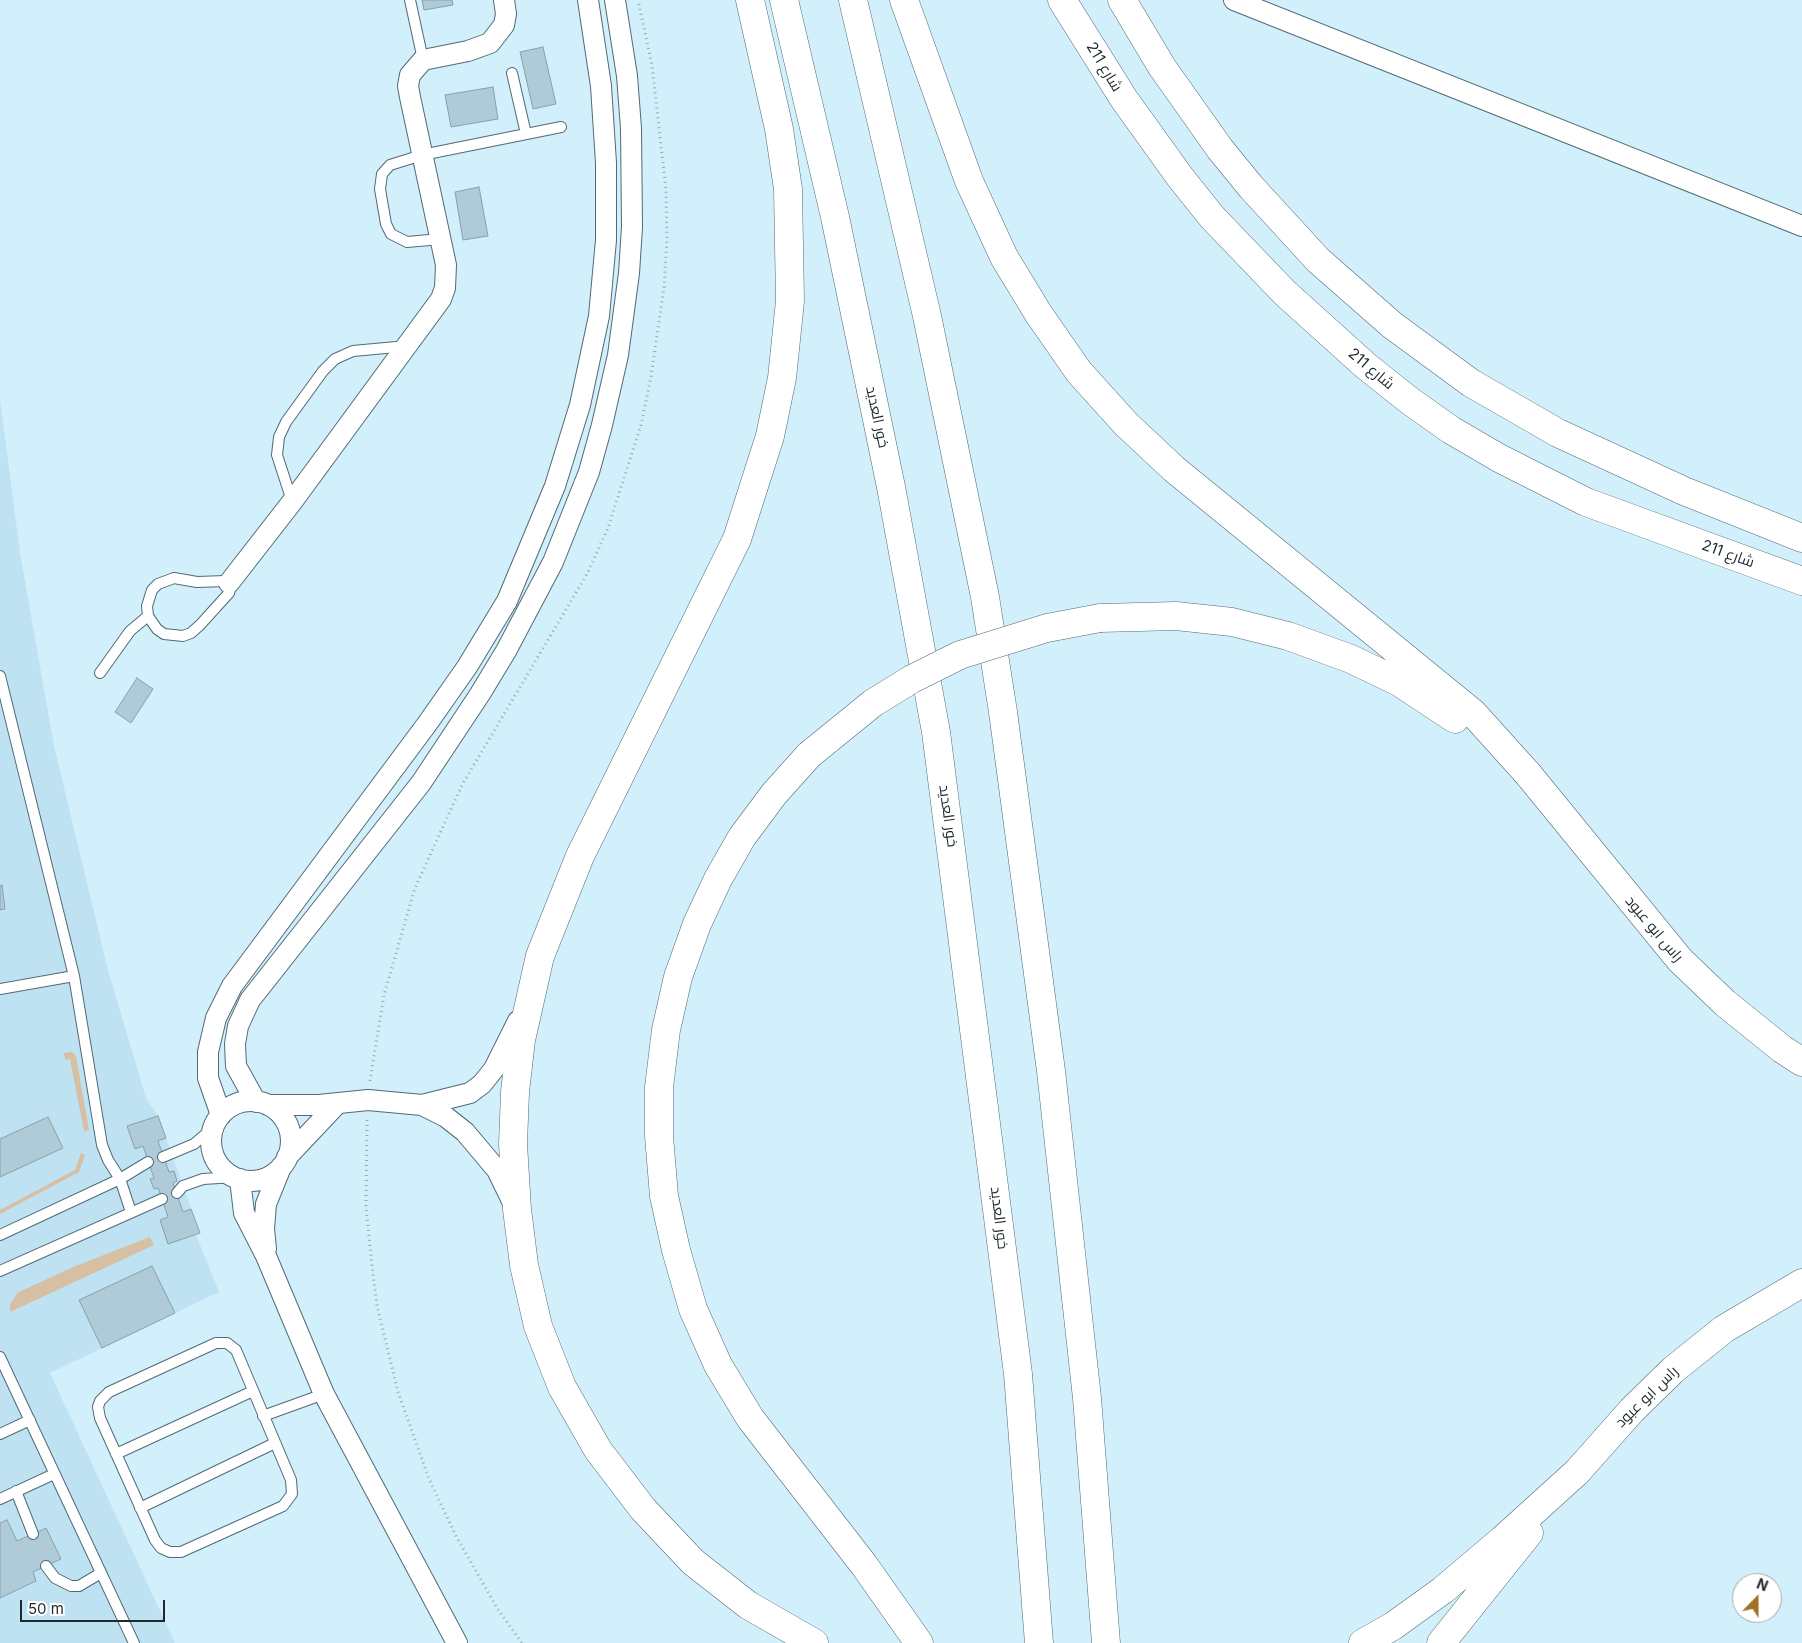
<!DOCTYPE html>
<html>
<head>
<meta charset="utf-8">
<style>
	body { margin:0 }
	#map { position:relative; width:1802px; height:1643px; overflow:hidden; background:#d2effc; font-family:Inter,sans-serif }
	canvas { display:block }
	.north { position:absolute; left:1732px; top:1573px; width:50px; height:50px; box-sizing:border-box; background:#fff; border:1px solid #a5a9ab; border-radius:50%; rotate:22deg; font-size:14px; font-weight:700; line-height:20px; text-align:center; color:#1e292e }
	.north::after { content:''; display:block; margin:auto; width:18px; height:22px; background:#a27026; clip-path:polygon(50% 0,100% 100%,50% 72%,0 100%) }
	.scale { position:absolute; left:20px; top:1600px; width:145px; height:22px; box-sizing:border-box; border:2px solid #1e292e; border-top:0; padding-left:6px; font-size:15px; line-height:18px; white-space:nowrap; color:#1e292e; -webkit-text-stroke:4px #fff; paint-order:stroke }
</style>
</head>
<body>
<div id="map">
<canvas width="1802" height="1643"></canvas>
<div class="north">N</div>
<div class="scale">50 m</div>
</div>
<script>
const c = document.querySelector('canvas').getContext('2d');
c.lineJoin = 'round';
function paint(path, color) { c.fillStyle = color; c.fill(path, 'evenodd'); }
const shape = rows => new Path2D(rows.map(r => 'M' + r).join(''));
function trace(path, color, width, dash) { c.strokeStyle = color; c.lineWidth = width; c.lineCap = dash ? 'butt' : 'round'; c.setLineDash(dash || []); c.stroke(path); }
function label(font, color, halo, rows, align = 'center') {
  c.font = font + ' Inter,Cairo,sans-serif'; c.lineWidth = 4; c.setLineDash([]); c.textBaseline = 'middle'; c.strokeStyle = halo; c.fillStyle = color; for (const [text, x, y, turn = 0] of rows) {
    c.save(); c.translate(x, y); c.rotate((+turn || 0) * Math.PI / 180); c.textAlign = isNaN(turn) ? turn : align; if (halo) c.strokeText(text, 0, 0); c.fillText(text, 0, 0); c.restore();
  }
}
const built = shape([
	[0,399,20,553,54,746,108,970,146,1098,158,1116,200,1233,196,1235,219,1292,50,1373,175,1643,0,1643]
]);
const green = shape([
	[72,1052,76,1056,89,1130,84,1131,70,1059,65,1060,64,1053],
	[81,1153,85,1155,79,1172,0,1214,0,1210,75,1170],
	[150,1237,154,1245,10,1312,10,1305,17,1293,73,1267]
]);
const building = shape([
	[422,0,452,0,453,5,424,10,422,0],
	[543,47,556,104,533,109,520,52,543,47],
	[493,87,498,119,451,127,445,95,493,87],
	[479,187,488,236,463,240,455,192,479,187],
	[137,678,153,689,131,723,115,712,137,678],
	[2,885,5,909,0,910,0,886,2,885],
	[158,1116,166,1138,158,1141,169,1172,174,1171,177,1181,173,1183,183,1212,191,1209,200,1233,168,1244,160,1220,168,1217,162,1199,158,1188,154,1189,150,1179,154,1178,143,1146,135,1149,127,1126,158,1116],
	[48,1117,63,1148,0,1177,0,1139,48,1117],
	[152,1266,175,1313,102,1348,79,1300,152,1266],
	[7,1520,17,1541,46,1528,61,1559,33,1572,36,1581,0,1598,0,1523,7,1520]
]);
const path = shape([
	[370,1081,384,995,415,888,462,785,587,574,608,528,641,425,651,377,664,287,667,239,666,190,652,65,638,0],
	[367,1120,366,1207,372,1266,377,1306,398,1392,429,1479,456,1536,497,1608,522,1643]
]);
const lane = shape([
	[410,0,423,60],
	[512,73,526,134],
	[441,239,407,242,391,234,386,224,380,189,382,174,390,165,422,155,561,127],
	[292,501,277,455,279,437,286,422,323,371,335,359,353,351,407,346],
	[174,578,197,582,226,581,231,586,229,593,200,625,191,633,183,636,164,634,157,629,148,616,147,606,152,590,158,584,174,578],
	[100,673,130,631,148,616],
	[0,676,74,976,102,1145,108,1160,120,1179,131,1212],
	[0,989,74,976],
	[163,1157,194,1144,214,1127],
	[177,1193,183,1186,203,1179,235,1177],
	[0,1235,120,1179,148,1162],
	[0,1271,162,1199],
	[216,1343,227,1343,236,1350,291,1480,292,1494,283,1506,181,1552,170,1552,161,1548,155,1540,100,1418,98,1407,100,1401,109,1392,216,1343],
	[0,1357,134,1643],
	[263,1416,324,1394],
	[0,1434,30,1420],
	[116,1454,253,1391],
	[16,1491,33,1534],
	[0,1499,54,1474],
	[140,1508,275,1443],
	[46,1566,55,1578,71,1586,79,1586,101,1573]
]);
const street = shape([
	[1234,0,1802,226],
	[229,583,292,502,441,299,445,288,446,265,410,97,408,86,410,75,423,60,468,51,490,43,504,25,506,14,504,0],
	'211 1141a40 40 0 1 1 80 0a40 40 0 1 1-80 0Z',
	[256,1102,236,1066,235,1044,238,1026,250,1000,421,783,480,694,506,651,553,562,589,472,602,425,618,355,629,273,632,227,631,128,627,76,615,0],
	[268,1105,319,1105,368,1100,422,1105,446,1117,465,1132,497,1170,513,1203],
	[422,1105,470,1093,482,1084,494,1069,518,1021],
	[221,1115,208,1078,208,1052,216,1018,232,986,427,724,467,667,507,601,555,486,580,405,599,316,606,240,606,163,601,86,588,0],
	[287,1157,337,1104],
	[240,1179,244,1213,266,1256,324,1394,457,1643],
	[266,1249,264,1229,266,1204,281,1167]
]);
const secondary = shape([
	[1062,0,1124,99,1180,177,1212,217,1285,293,1366,366,1410,401,1451,430,1499,458,1586,502,1802,581],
	[1122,0,1162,67,1220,149,1251,187,1318,260,1392,325,1471,383,1558,433,1684,491,1802,538],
	[1528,774,1680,960,1725,1003,1782,1049,1802,1062],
	[1577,1472,1632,1410,1673,1370,1724,1329,1802,1283]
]);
const highway = shape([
	[750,0,779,129,788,189,790,301,782,378,770,436,737,539,580,856,540,956,521,1040,515,1092,513,1144,517,1209,524,1265,538,1326,562,1387,598,1450,643,1509,693,1562,748,1605,814,1643],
	[784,0,835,217,891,487,936,732,1018,1374,1039,1643],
	[853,0,927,316,985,597,1003,712,1051,1071,1087,1398,1106,1643],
	[904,0,969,181,1004,257,1038,313,1079,372,1126,424,1174,469,1473,713,1528,774],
	[1100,618,1176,616,1232,622,1288,636,1351,659,1399,682,1455,719],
	[809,755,774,794,742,837,718,879,697,924,678,977,666,1030,659,1087,659,1136,664,1196,676,1250,693,1309,718,1365,750,1418,864,1565,919,1643],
	[1363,1643,1393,1626,1443,1590,1502,1540,1577,1472],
	[1441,1643,1529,1533]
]);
const highwayBridge = shape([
	[809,755,873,703,912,679,960,655,1047,628,1100,618]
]);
const streetNames = [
	["شارع 211",1104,67,59],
	["شارع 211",1371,369,40],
	["خور العديد",877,417,78],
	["شارع 211",1728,554,20],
	["خور العديد",948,816,82],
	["راس ابو عبود",1654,929,50],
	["خور العديد",999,1218,83],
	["راس ابو عبود",1647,1397,-44]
];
paint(built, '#bfe2f3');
paint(green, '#d6bfa3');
paint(building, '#afcbd8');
trace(building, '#86a1ad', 1);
trace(lane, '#516a75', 12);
trace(street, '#516a75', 22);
trace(secondary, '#516a75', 29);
trace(highway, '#516a75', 29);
trace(path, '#93aab4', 3, [1, 4]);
trace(lane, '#fff', 10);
trace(street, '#fff', 20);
trace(secondary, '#fff', 28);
trace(highway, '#fff', 28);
trace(highwayBridge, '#516a75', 29, []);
trace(highwayBridge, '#fff', 28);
label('15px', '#1e292e', '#fff', streetNames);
</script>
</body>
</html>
